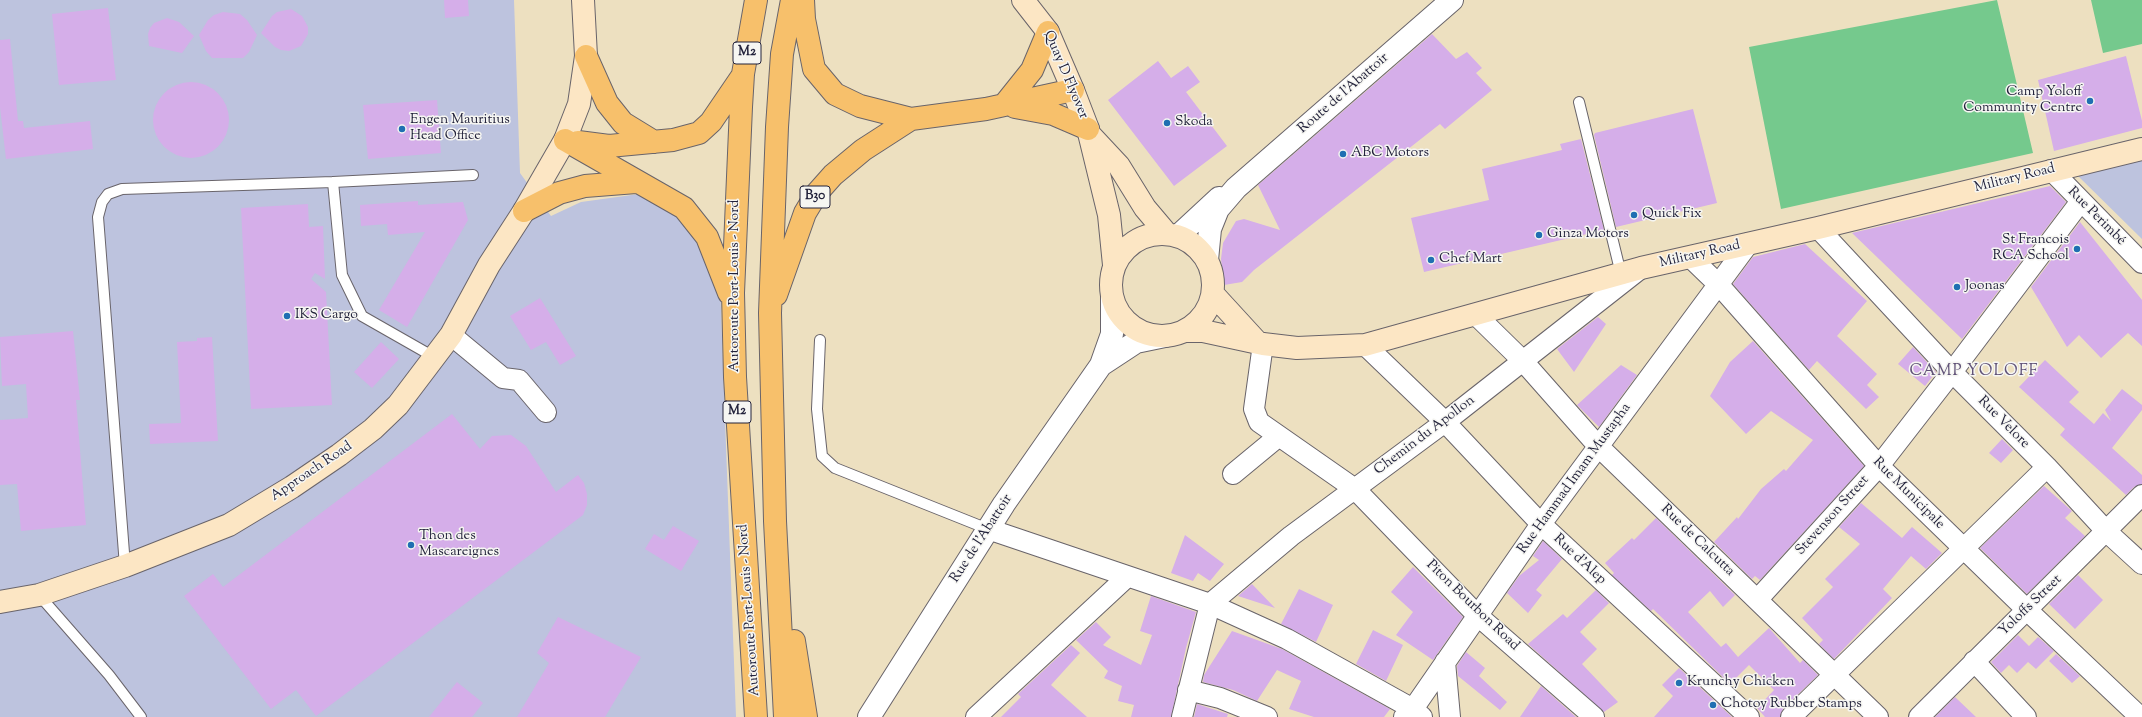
<!DOCTYPE html>
<html>
<head>
<meta charset="utf-8">
<style>
	body { margin:0 }
	canvas { display:block; background:#ede0c0 }
</style>
</head>
<body>
<canvas width="2142" height="717"></canvas>
<script>
const c = document.querySelector('canvas').getContext('2d');
c.lineJoin = 'round';
function paint(path, color) { c.fillStyle = color; c.fill(path, 'evenodd'); }
const shape = rows => new Path2D(rows.map(r => 'M' + r).join(''));
function trace(path, color, width, dash) { c.strokeStyle = color; c.lineWidth = width; c.lineCap = dash ? 'butt' : 'round'; c.setLineDash(dash || []); c.stroke(path); }
function label(font, color, halo, rows, align = 'center') {
  c.font = font + ' "Sorts Mill Goudy",serif'; c.lineWidth = 3; c.setLineDash([]); c.textBaseline = 'middle'; c.strokeStyle = halo; c.fillStyle = color; for (const [text, x, y, turn = 0] of rows) {
    c.save(); c.translate(x, y); c.rotate((+turn || 0) * Math.PI / 180); c.textAlign = isNaN(turn) ? turn : align; if (halo) c.strokeText(text, 0, 0); c.fillText(text, 0, 0); c.restore();
  }
}
const industrial = shape([
	[0,0,514,0,520,173,551,216,581,202,639,194,694,227,720,283,736,717,0,717],
	[2142,156,2142,239,2076,174]
]);
const green = shape([
	[1997,0,2033,153,1781,209,1749,47],
	[2091,0,2142,0,2142,44,2103,53]
]);
const building = shape([
	[444,0,468,0,469,16,445,18],
	[108,8,116,80,59,85,52,14],
	[291,9,302,16,308,27,308,34,301,46,289,51,281,50,275,47,261,33,272,16,277,12],
	[223,12,240,14,247,20,257,35,249,52,243,58,212,58,206,51,199,35,208,20,214,15],
	[167,18,179,22,194,36,182,53,149,46,148,34,150,28,154,23],
	[1432,34,1456,59,1467,52,1482,68,1476,73,1492,90,1445,129,1440,124,1254,270,1242,282,1224,285,1221,259,1223,243,1236,221,1244,219,1280,230,1258,185],
	[10,39,18,121,23,121,24,128,90,121,93,149,6,159,0,107,0,40],
	[2126,56,2142,121,2142,128,2054,151,2038,80],
	[1158,61,1171,78,1188,66,1200,82,1186,92,1227,146,1174,186,1108,100],
	'153 120a38 38 0 1 1 76 0a38 38 0 1 1-76 0Z',
	[437,100,441,153,368,159,363,105],
	[1693,109,1717,203,1616,227,1594,135,1595,133],
	[1581,139,1604,230,1424,272,1411,218,1489,200,1482,169,1562,150,1560,144],
	[2050,186,2066,202,1962,339,1852,233],
	[418,201,418,205,463,202,468,220,407,327,379,310,425,232,388,235,387,224,361,226,360,205],
	[308,204,309,227,323,226,325,279,315,273,311,279,326,292,332,405,251,409,241,208],
	[2080,222,2142,300,2142,346,2128,333,2101,358,2079,335,2067,347,2031,287],
	[1805,244,1867,301,1837,336,1877,374,1867,385,1879,397,1866,409,1817,361,1809,370,1733,284,1753,257],
	[540,298,576,356,560,365,546,342,531,350,510,316],
	[1598,317,1606,324,1574,372,1557,349],
	[73,331,80,400,76,400,86,525,21,531,17,484,0,485,0,420,28,418,26,384,2,386,0,337],
	[212,337,218,441,150,444,149,424,181,423,177,342,197,341,197,338],
	[1753,341,1864,466,1760,580,1755,576,1752,579,1714,542,1737,517,1738,519,1761,489,1784,469,1786,471,1813,440,1771,411,1746,434,1710,396,1730,362],
	[381,342,399,359,372,388,354,372],
	[1913,347,1936,372,1925,386,1898,364],
	[2045,360,2079,392,2069,402,2094,424,2103,413,2111,421,2105,410,2122,389,2142,405,2142,410,2112,448,2142,475,2142,484,2134,487,2126,495,2060,435,2065,429,2019,387],
	[1621,365,1637,375,1599,427,1577,405],
	[452,414,480,449,492,436,511,435,526,446,556,492,578,475,584,483,587,494,587,505,583,515,316,716,296,690,271,709,184,596,213,574,223,587],
	[2002,439,2013,450,2001,463,1989,453],
	[2044,486,2072,511,2065,518,2085,536,2027,594,1980,548],
	[1861,503,1902,538,1912,527,1942,553,1926,569,1911,556,1883,589,1892,598,1834,659,1819,644,1823,640,1802,618,1833,587,1825,579,1860,544,1839,527],
	[1656,518,1735,595,1723,607,1710,591,1688,612,1721,647,1726,643,1738,657,1769,628,1800,663,1803,660,1818,675,1783,709,1780,717,1765,717,1757,708,1774,690,1749,665,1730,684,1653,609,1651,611,1612,575,1614,573,1605,563,1632,538,1634,540],
	[673,526,699,541,681,571,645,549,654,534,664,540],
	[1185,535,1224,564,1210,581,1198,573,1193,581,1171,573],
	[1543,541,1562,559,1536,590,1542,595,1528,613,1507,593,1519,576,1539,560,1533,556],
	[1413,567,1463,617,1433,660,1396,635,1413,612,1391,592],
	[2078,575,2103,600,2075,629,2049,604],
	[1252,584,1275,608,1238,596],
	[1299,589,1333,605,1316,642,1281,624],
	[1596,590,1609,603,1580,632,1597,649,1582,664,1618,702,1604,712,1528,644,1563,614,1567,618],
	[1151,596,1196,612,1186,648,1171,717,1131,717,1134,705,1118,701,1122,686,1104,678,1108,671,1076,640,1096,622,1111,637,1103,645,1141,665,1152,635,1140,631],
	[558,617,641,657,605,717,517,717,549,663,537,653],
	[1373,630,1403,645,1386,681,1356,664],
	[1232,631,1282,649,1390,709,1384,717,1314,717,1289,709,1301,681,1277,670,1257,701,1233,690,1203,682,1204,675],
	[2018,635,2029,646,2038,637,2054,651,2036,669,2028,662,2017,673,2009,665,2001,673,1991,662],
	[1071,645,1080,653,1051,685,1087,717,1001,717,1021,697,1018,694],
	[1466,652,1485,668,1479,676,1507,702,1500,710,1458,676,1457,666],
	[2056,654,2080,676,2072,683,2049,661],
	[1679,668,1732,717,1654,717,1673,696,1662,685],
	[457,682,483,703,472,717,429,717],
	[1541,686,1576,717,1520,717],
	[1955,697,1976,717,1935,717],
	[1197,704,1228,714,1227,717,1194,717]
]);
const service = shape([
	[1579,102,1621,274],
	[333,182,342,275,362,316,434,357],
	[820,340,817,409,822,456,835,468,988,529],
	[125,566,98,217,102,202,108,194,122,189,333,182,473,175],
	[39,595,109,675,141,717]
]);
const minor = shape([
	[2051,170,2142,263],
	[1818,228,1952,372,2047,467,2107,532,2142,564],
	[1690,257,1719,285,1879,466,2027,610,2140,717],
	[1475,314,1522,360,1598,446,1878,717],
	[451,335,503,378,519,380,546,412],
	[1263,344,1254,409,1259,422,1355,489,1477,615,1594,717],
	[1365,345,1445,422,1541,524,1749,717],
	[1233,474,1279,436],
	[988,529,1210,604,1287,639,1413,709,1422,717],
	[1758,599,1879,466,1952,372,2081,201],
	[1974,661,2026,717],
	[1445,662,1450,717],
	[1188,690,1220,698,1267,717],
	[976,717,1127,577],
	[1182,717,1210,604,1291,536,1445,422,1640,269],
	[1404,717,1413,709,1541,524,1749,243],
	[1791,717,2047,467],
	[1919,717,2142,495]
]);
const tertiary = shape([
	[1178,236,1219,198],
	[1207,260,1210,229,1218,209,1236,188,1452,0],
	[1101,365,1136,342,1165,336],
	[869,717,1004,504,1101,365,1112,334,1112,297]
]);
const secondary = shape([
	[1023,0,1048,32,1073,90,1088,129,1109,215,1114,265],
	[1091,136,1119,166,1145,208,1167,234],
	'1111 285a51 51 0 1 1 102 0a51 51 0 1 1-102 0Z',
	[1213,294,1257,342],
	[1185,331,1203,331,1263,344,1297,348,1365,345,1641,268,1818,228,2142,149],
	[0,602,39,595,125,566,229,525,292,487,339,455,373,429,398,405,451,335,489,265,524,211,565,140,579,104,586,56,583,0]
]);
const trunk = shape([
	[756,0,743,74,741,107,733,293,735,377,756,717],
	[803,0,804,19,814,69,835,94,860,106,911,119,986,109,1073,90],
	[586,56,607,103,623,123,654,142],
	[1004,105,1032,70,1048,32],
	[1015,107,1053,114,1088,129],
	[565,140,684,208,707,237,729,293],
	[578,142,609,146,673,140,699,133,711,122,743,75],
	[524,211,559,193,585,186,636,182],
	[776,295,805,213,817,193,833,175,863,150,911,119],
	[794,641,806,717],
	[785,717,775,521,770,313,777,127,782,54,792,0]
]);
const markers = [
	[2090,101,4,"#1f6fb2"],
	[1167,123,4,"#1f6fb2"],
	[402,129,4,"#1f6fb2"],
	[1343,154,4,"#1f6fb2"],
	[1634,215,4,"#1f6fb2"],
	[1539,235,4,"#1f6fb2"],
	[2077,249,4,"#1f6fb2"],
	[1431,260,4,"#1f6fb2"],
	[1957,287,4,"#1f6fb2"],
	[287,316,4,"#1f6fb2"],
	[411,545,4,"#1f6fb2"],
	[1679,683,4,"#1f6fb2"],
	[1713,705,4,"#1f6fb2"]
];
const shields = [
	[747,53,28],
	[815,197,30],
	[737,412,28]
];
const shieldNames = [
	["M2",747,53],
	["B30",815,197],
	["M2",737,412]
];
const streetNames = [
	["Quay D Flyover",1065,75,67],
	["Route de l'Abattoir",1344,94,-41],
	["Military Road",2015,179,-14],
	["Rue Perimbé",2096,217,45],
	["Military Road",1700,255,-13],
	["Autoroute Port-Louis - Nord",736,286,-90],
	["Rue Velore",2003,423,45],
	["Chemin du Apollon",1425,436,-37],
	["Approach Road",312,472,-34],
	["Rue Hammad Imam Mustapha",1575,479,-54],
	["Rue Municipale",1908,494,45],
	["Stevenson Street",1833,516,-48],
	["Rue de l'Abattoir",982,539,-57],
	["Rue de Calcutta",1697,541,44],
	["Rue d'Alep",1579,560,43],
	["Piton Bourbon Road",1472,606,44],
	["Yoloffs Street",2031,606,-44],
	["Autoroute Port-Louis - Nord",750,610,-94]
];
const poiNames = [
	["Camp Yoloff",2082,93,"right"],
	["Community Centre",2082,109,"right"],
	["Engen Mauritius",410,121],
	["Head Office",410,137],
	["Skoda",1175,123],
	["ABC Motors",1351,154],
	["Quick Fix",1642,215],
	["Ginza Motors",1547,235],
	["St Francois",2069,241,"right"],
	["RCA School",2069,257,"right"],
	["Chef Mart",1439,260],
	["Joonas",1965,287],
	["IKS Cargo",295,316],
	["Thon des",419,537],
	["Mascareignes",419,553],
	["Krunchy Chicken",1687,683],
	["Chotoy Rubber Stamps",1721,705]
];
const quarterNames = [
	["CAMP YOLOFF",1974,372]
];
paint(industrial, '#bdc3de');
paint(green, '#75c98d');
paint(building, '#d5aee9');
trace(service, '#69646a', 12);
trace(minor, '#69646a', 22);
trace(tertiary, '#69646a', 24);
trace(secondary, '#69646a', 24);
trace(trunk, '#69646a', 24);
trace(service, '#fff', 10);
trace(minor, '#fff', 20);
trace(tertiary, '#fff', 22);
trace(secondary, '#fce6c4', 22);
trace(trunk, '#f7c06b', 22);
for (const [x, y, r, color] of markers) { const dot = new Path2D(); dot.arc(x, y, r, 0, 2 * Math.PI); c.fillStyle = color; c.fill(dot); trace(dot, '#f6f6f2', 1.5); }
for (const [x, y, w] of shields) { const box = new Path2D(); box.roundRect(x - w / 2, y - 11, w, 22, 3); c.fillStyle = '#f6f6f2'; c.fill(box); trace(box, '#22223b', 1); }
label('bold 13px', '#22223b', null, shieldNames);
label('14px', '#22223b', '#f6f6f2', streetNames);
label('14px', '#22223b', '#f6f6f2', poiNames, 'left');
c.letterSpacing = '1px';
label('16px', '#615378', '#f6f6f2', quarterNames);
c.letterSpacing = '0px';
</script>
</body>
</html>
